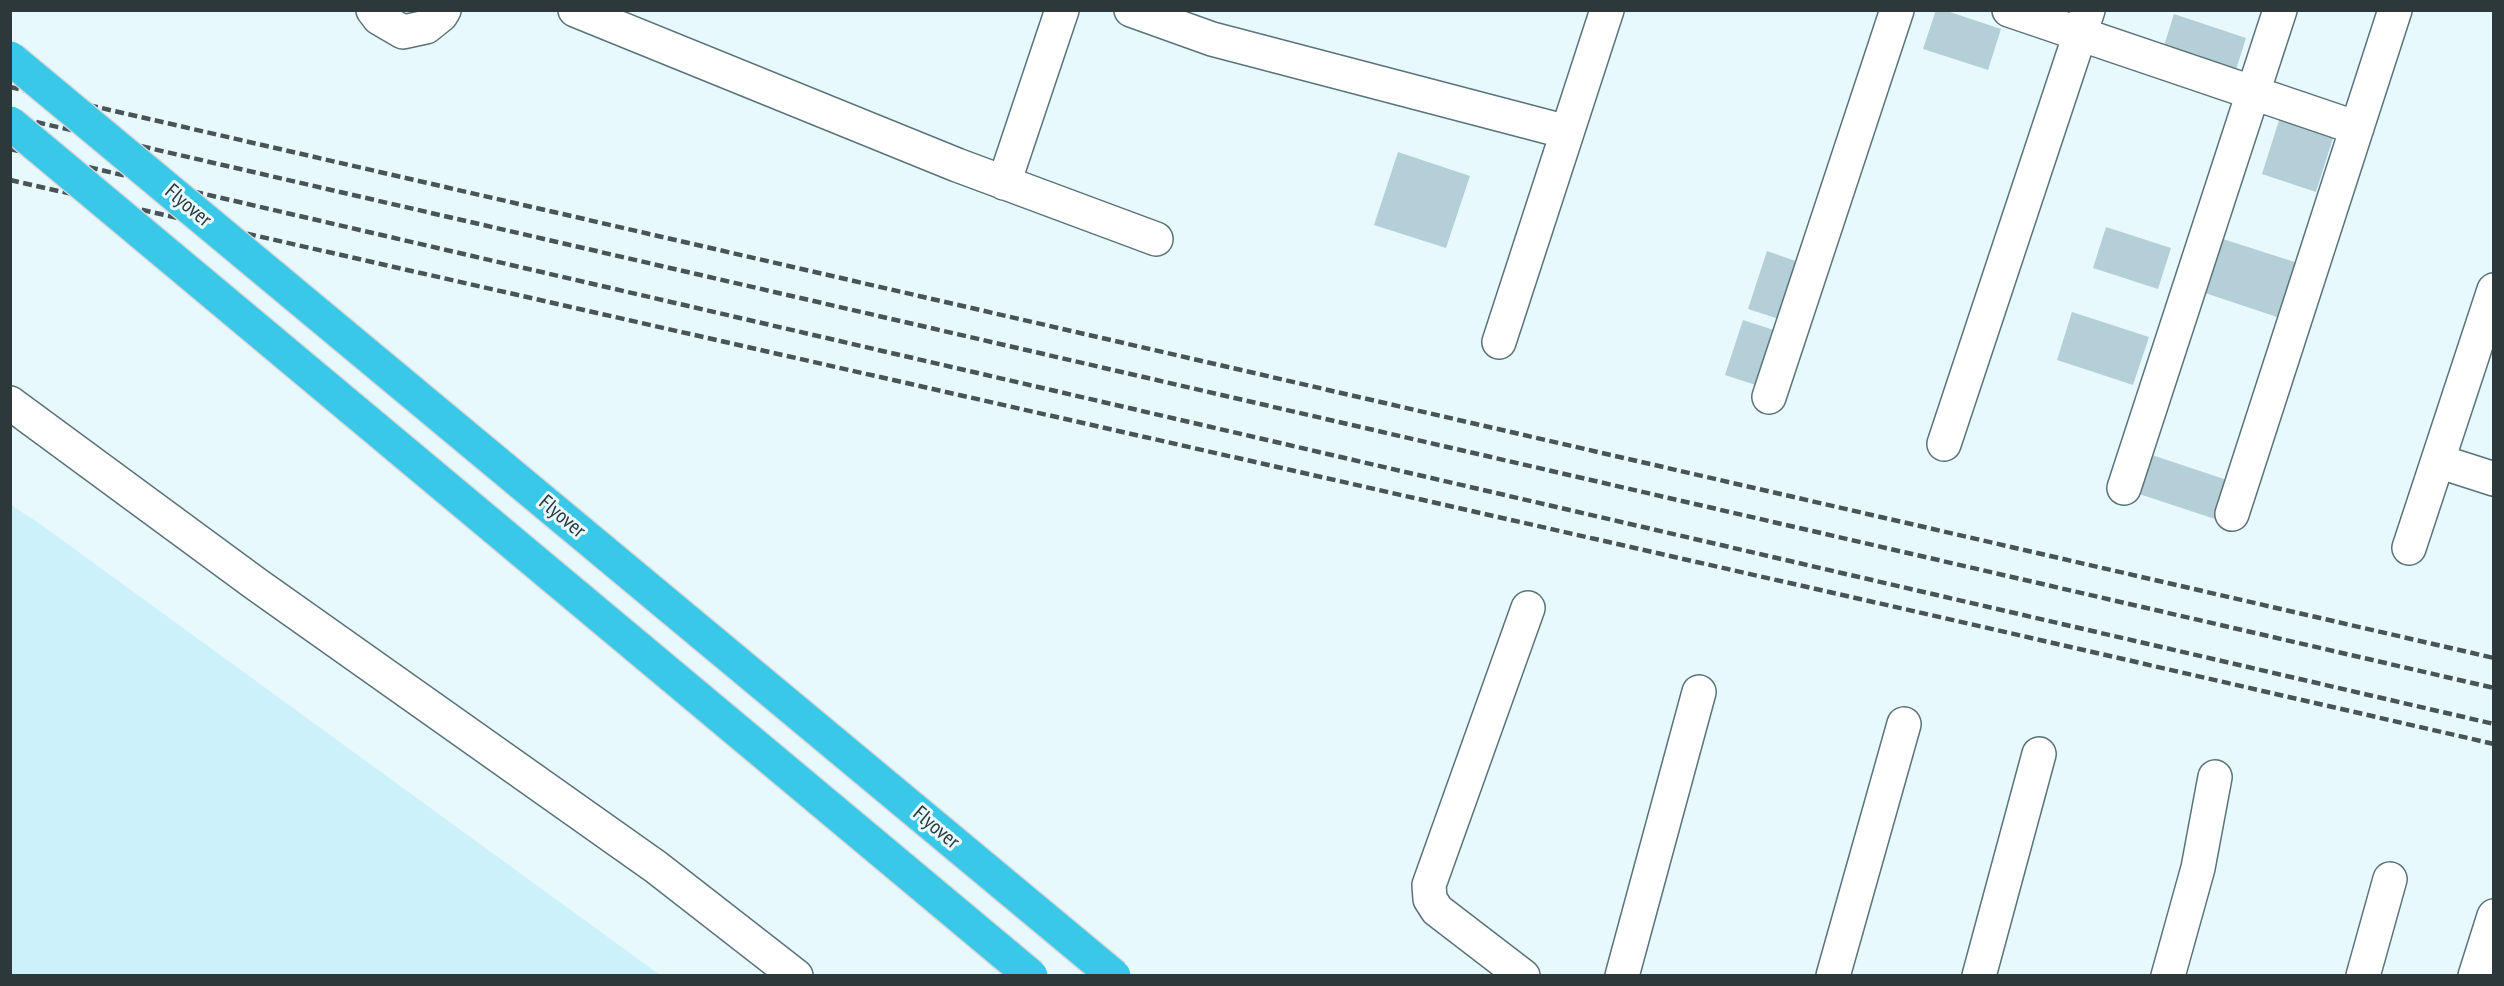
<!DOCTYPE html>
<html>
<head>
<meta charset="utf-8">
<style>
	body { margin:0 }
	#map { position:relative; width:2504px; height:986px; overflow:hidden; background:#e8f9fe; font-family:"PT Sans Narrow",sans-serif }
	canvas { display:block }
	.frame { position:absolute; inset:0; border:12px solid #2d383b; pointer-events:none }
</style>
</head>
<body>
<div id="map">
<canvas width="2504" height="986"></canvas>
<div class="frame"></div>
</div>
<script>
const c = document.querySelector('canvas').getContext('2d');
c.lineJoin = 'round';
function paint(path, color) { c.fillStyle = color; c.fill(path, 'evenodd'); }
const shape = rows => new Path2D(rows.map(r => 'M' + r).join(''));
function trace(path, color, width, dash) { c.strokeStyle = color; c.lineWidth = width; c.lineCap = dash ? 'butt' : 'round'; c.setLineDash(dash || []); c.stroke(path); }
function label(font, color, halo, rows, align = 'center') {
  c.font = font + ' "PT Sans Narrow",sans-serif'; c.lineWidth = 6; c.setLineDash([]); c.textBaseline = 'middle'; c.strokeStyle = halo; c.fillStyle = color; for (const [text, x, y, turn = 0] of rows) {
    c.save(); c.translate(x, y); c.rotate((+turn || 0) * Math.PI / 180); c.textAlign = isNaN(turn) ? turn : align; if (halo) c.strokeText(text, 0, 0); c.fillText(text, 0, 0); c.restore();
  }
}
const built = shape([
	[10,504,43,526,660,975,11,975]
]);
const building = shape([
	[1936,10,1944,10,2001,29,1988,70,1923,49],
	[2174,14,2246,38,2234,76,2162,52],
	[2280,117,2334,135,2316,192,2262,174],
	[1398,152,1470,176,1446,248,1374,225],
	[2106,227,2171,248,2158,289,2093,268],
	[2223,239,2304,265,2286,320,2205,293],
	[1767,251,1807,265,1788,322,1748,309],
	[2072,312,2149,337,2133,385,2057,360],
	[1743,320,1783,333,1765,388,1725,375],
	[2143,452,2230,481,2218,520,2130,491]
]);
const street = shape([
	[373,10,379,18,403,32,426,27,441,15,444,10],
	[575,10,957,165,1156,239],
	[1131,10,1212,39,1567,132],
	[2009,10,2357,128],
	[1004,183,1062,10],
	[1499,342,1607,10],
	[1769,397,1897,10],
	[10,403,256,584,656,867,796,976],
	[1944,444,2088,10],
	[2438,461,2494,479],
	[2124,488,2280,10],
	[2232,514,2395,10],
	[2409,548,2494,290],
	[1523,976,1437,910,1430,899,1429,885,1528,608],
	[1622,976,1699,692],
	[1833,976,1904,724],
	[1979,976,2039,754],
	[2168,976,2198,868,2215,777],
	[2363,976,2390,879],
	[2475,976,2494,916]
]);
const rail = shape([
	[10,87,2494,658],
	[10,116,2494,688],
	[10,149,2494,724],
	[10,180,1944,618,2494,744]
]);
const highwayBridge = shape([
	[10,58,1114,976],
	[10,123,1031,976]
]);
const streetNames = [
	["Flyover",188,206,40],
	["Flyover",562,517,40],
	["Flyover",936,828,40]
];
paint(built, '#ccf1fb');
paint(building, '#b4cfd7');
trace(street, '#5a737a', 36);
trace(street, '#fff', 33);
trace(rail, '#485457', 4.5, [9, 4.5]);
trace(highwayBridge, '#d5d7d8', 36, []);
trace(highwayBridge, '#3ac8e8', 33);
label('21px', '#2d383b', '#e8f9fe', streetNames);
</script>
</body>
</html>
